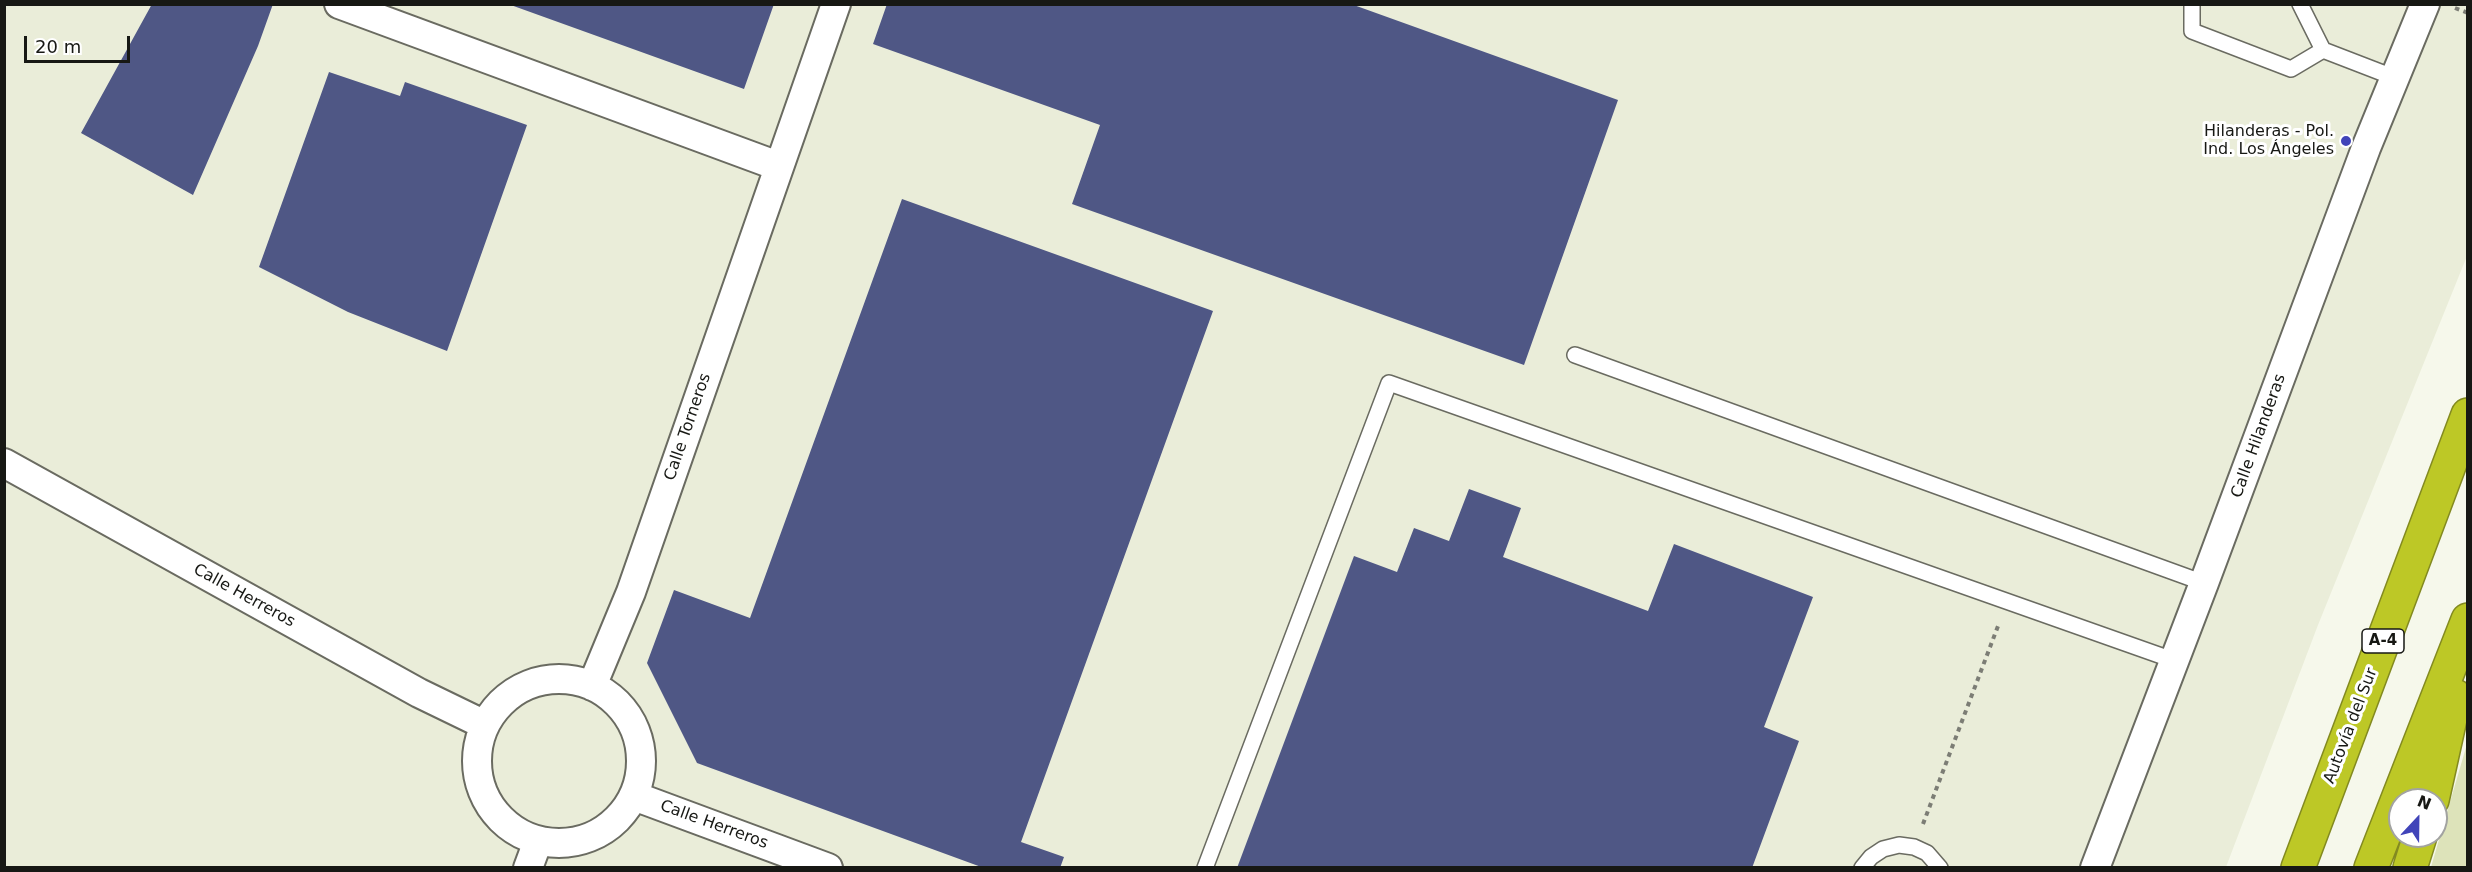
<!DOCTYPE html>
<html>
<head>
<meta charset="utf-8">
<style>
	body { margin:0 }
	#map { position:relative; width:2472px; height:872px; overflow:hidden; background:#f6f8eb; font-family:"DejaVu Sans",sans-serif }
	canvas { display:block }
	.frame { position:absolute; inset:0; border:6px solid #171814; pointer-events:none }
	.north { position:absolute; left:2388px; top:788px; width:60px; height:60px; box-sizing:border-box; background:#fff; border:2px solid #a2a3a1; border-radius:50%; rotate:22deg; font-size:16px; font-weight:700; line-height:24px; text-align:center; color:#171814 }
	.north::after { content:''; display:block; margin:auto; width:21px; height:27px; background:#4144b9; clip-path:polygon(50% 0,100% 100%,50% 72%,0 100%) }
	.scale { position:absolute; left:24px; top:36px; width:106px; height:27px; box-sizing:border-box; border:3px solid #171814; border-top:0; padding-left:8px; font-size:18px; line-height:21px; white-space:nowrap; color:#171814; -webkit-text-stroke:4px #fff; paint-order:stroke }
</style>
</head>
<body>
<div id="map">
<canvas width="2472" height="872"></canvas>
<div class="frame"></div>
<div class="north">N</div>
<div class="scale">20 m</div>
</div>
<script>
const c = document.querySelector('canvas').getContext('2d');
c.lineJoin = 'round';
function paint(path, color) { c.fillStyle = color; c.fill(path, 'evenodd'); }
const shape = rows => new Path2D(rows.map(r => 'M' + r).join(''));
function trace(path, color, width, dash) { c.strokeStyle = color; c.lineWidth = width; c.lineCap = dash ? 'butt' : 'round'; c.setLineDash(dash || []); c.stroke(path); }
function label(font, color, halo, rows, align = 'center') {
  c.font = font + ' "DejaVu Sans",sans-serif'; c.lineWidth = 6; c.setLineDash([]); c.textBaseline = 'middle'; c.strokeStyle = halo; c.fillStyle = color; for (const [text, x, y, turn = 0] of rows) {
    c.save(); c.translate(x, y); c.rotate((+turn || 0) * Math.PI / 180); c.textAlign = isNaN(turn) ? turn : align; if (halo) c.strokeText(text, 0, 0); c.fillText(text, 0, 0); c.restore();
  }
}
const built = shape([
	[5,5,2467,5,2467,256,2318,625,2226,867,5,868]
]);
const green = shape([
	[2467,744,2467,867,2431,867]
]);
const building = shape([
	[152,4,273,4,258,46,193,195,81,133],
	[508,4,774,4,744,89],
	[887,4,1351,4,1618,100,1524,365,1072,204,1100,125,873,44],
	[329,72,400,96,405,82,527,125,447,351,348,312,259,267],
	[902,199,1213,311,1021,842,1064,857,1060,868,984,868,697,763,647,663,674,590,750,618],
	[1469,489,1521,508,1503,557,1648,611,1674,544,1813,597,1764,727,1799,741,1752,868,1237,868,1354,556,1397,572,1414,528,1449,541]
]);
const path = shape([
	[2455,8,2468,13],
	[1923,824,1998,626]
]);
const service = shape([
	[2192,4,2192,31,2291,69,2323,50],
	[2300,4,2323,50,2393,77],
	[1575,355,2204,583],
	[1205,868,1389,383,2173,660],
	[1862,868,1871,857,1883,849,1899,845,1914,847,1927,853,1940,868]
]);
const minor = shape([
	[339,4,778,166],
	[4,463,419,693,485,725],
	'477 761a82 82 0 1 1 164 0a82 82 0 1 1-164 0Z',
	[592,686,631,592,836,4],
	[634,796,828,868],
	[528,868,538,841],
	[2095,868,2204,583,2366,148,2425,4]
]);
const motorway = shape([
	[2432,800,2455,696],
	[2298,868,2468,415],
	[2371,868,2468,620],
	[2410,868,2420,836]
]);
const markers = [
	[2346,141,6,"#4144b9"]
];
const shields = [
	[2383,641,42]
];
const shieldNames = [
	["A-4",2383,641]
];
const poiNames = [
	["Hilanderas - Pol.",2334,132],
	["Ind. Los Ángeles",2334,150]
];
const streetNames = [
	["Calle Torneros",688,427,-71],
	["Calle Hilanderas",2259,436,-70],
	["Calle Herreros",244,596,29],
	["Autovía del Sur",2351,726,-69],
	["Calle Herreros",714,825,20]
];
paint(built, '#eaedd9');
paint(green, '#dde3ba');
paint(building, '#4f5785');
trace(service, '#6a6b61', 18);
trace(minor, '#6a6b61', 32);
trace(motorway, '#838a20', 36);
trace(path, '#7c7d75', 4, [4.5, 4.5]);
trace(service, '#fff', 15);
trace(minor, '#fff', 28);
trace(motorway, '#bdc826', 33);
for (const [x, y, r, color] of markers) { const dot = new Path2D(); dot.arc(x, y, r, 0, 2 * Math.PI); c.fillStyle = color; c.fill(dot); trace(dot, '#fff', 2); }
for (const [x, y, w] of shields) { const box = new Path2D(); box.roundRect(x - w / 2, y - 12, w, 24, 4.5); c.fillStyle = '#fff'; c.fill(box); trace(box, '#171814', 1.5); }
label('bold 15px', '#171814', null, shieldNames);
label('16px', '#171814', '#fff', poiNames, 'right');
label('16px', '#171814', '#fff', streetNames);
</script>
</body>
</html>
